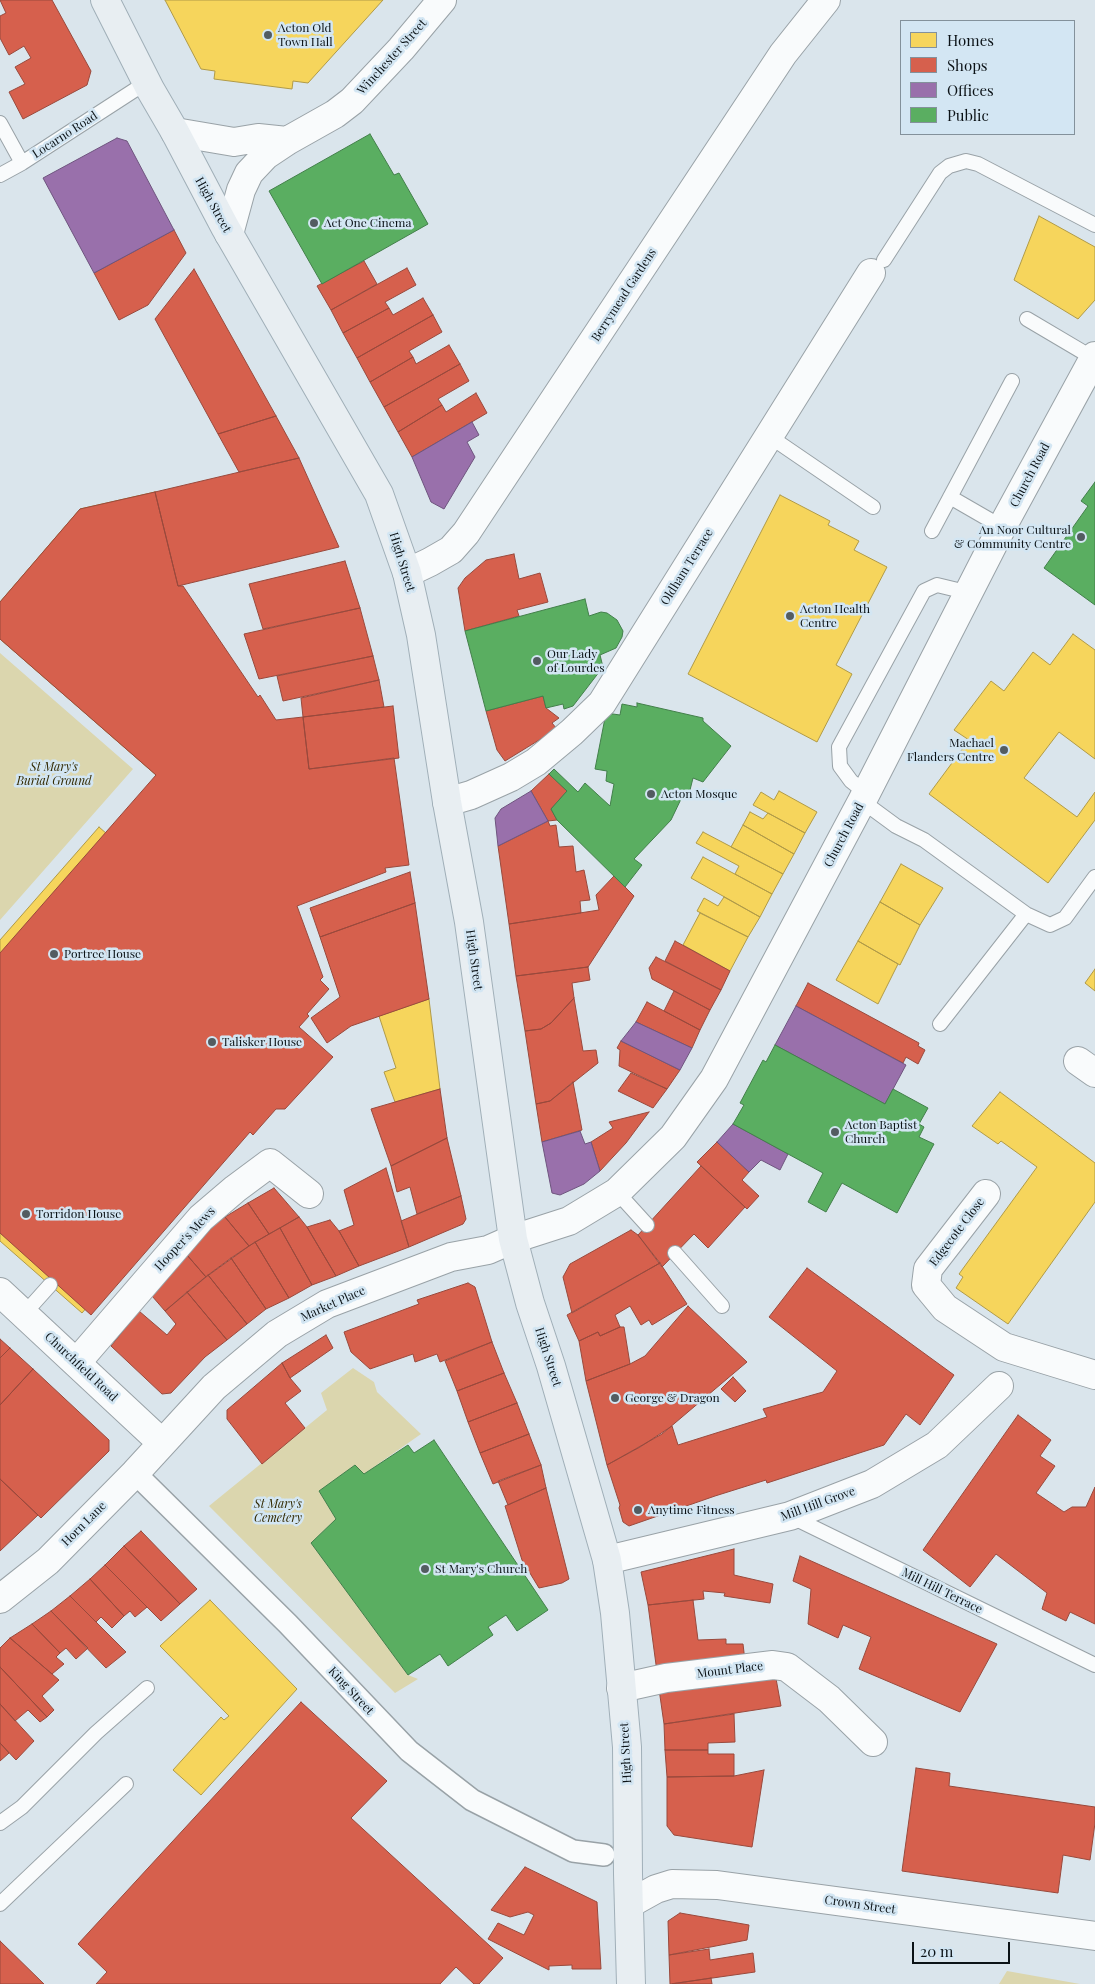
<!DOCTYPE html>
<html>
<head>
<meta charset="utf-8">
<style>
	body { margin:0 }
	#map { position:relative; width:1095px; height:1984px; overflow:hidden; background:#dae5ec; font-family:"Playfair Display",serif }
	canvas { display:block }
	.legend { position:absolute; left:900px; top:20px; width:175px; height:115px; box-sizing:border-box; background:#d3e6f3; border:1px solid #83919b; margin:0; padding:6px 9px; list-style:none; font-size:15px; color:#0b1216 }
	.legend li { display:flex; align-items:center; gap:10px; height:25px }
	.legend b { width:25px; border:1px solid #83919b }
	.scale { position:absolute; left:912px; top:1942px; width:98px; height:22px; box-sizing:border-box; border:2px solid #0b1216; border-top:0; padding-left:6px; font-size:15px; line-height:18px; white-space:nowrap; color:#0b1216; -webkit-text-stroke:4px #d3e6f3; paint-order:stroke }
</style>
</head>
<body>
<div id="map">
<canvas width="1095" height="1984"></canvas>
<ul class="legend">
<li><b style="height:14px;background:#f6d55c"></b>Homes</li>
<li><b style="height:14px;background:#d6604d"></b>Shops</li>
<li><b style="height:14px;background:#9970ab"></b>Offices</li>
<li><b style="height:14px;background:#5aae61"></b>Public</li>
</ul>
<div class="scale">20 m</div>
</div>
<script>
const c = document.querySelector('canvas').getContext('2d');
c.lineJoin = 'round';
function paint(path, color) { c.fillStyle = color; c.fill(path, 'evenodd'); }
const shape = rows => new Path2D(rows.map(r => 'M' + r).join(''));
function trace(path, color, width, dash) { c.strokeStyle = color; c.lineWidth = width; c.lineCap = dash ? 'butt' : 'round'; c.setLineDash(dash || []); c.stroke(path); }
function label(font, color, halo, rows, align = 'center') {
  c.font = font + ' "Playfair Display",serif'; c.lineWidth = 5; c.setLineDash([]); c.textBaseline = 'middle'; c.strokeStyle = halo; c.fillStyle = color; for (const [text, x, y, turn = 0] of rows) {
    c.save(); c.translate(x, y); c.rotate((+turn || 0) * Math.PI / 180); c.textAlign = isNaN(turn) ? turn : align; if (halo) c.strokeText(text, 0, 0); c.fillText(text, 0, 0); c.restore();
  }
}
const green = shape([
	[0,653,133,769,0,920],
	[353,1368,374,1382,377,1392,421,1434,364,1474,355,1465,319,1491,336,1519,311,1543,408,1675,418,1679,395,1693,209,1506,327,1410,321,1393],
	[1007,1971,1080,1984,999,1984]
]);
const homes = shape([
	[165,0,383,0,308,83,293,81,292,89,214,79,215,71,201,69,165,0],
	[1039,216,1095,247,1095,300,1078,319,1014,280,1039,216],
	[155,492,174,571,136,579,84,636,192,733,156,775,0,639,0,602,80,509,155,492],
	[780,495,830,521,828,525,859,541,854,550,887,567,836,665,852,674,817,742,688,674,780,495],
	[1073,634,1095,650,1095,759,1059,732,1024,778,1077,817,1095,792,1095,820,1048,883,929,794,969,740,954,730,991,681,1004,691,1033,652,1050,665,1073,634],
	[779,791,817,812,805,833,753,805,761,792,774,800,779,791],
	[750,812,763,819,768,813,805,833,794,854,743,825,750,812],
	[743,825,794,854,783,874,731,847,743,825],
	[99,827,197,913,150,968,119,941,0,1075,0,940,99,827],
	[703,832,783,874,772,894,735,874,739,866,696,843,703,832],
	[703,857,772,894,760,917,691,878,703,857],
	[901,864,943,888,920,925,880,902,901,864],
	[724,897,760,917,748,937,697,911,704,898,718,906,724,897],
	[880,902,920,925,900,965,858,941,880,902],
	[700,913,748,937,730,971,683,945,700,913],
	[858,941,898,964,878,1004,836,980,858,941],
	[232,945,305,1009,192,1138,119,1074,232,945],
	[1095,969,1095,991,1085,983,1095,969],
	[429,999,440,1089,395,1102,384,1072,396,1068,379,1016,429,999],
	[1000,1092,1095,1163,1095,1202,1008,1324,956,1288,963,1277,959,1274,1037,1167,1001,1141,998,1144,972,1126,1000,1092],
	[0,1135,38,1169,21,1187,117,1273,82,1313,0,1241,0,1135],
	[210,1600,297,1689,201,1795,173,1770,221,1717,224,1720,229,1716,160,1646,210,1600]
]);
const shops = shape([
	[0,0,52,0,91,71,87,85,23,119,9,92,25,84,15,67,31,58,24,46,9,55,0,38,0,16,6,13,0,0],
	[174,230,186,253,148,305,119,320,94,273,174,230],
	[364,261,377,284,331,310,317,286,364,261],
	[407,268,416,285,385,302,389,308,343,333,331,310,407,268],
	[194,269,276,416,218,434,155,319,194,269],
	[423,298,433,315,357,358,343,333,389,308,393,315,423,298],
	[433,315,442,332,409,351,413,357,370,382,357,358,433,315],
	[449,345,460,364,384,407,370,382,413,357,416,364,449,345],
	[460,364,469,381,438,399,442,405,398,432,384,407,460,364],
	[476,393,487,413,412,457,398,432,442,405,446,412,476,393],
	[276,416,299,458,239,472,218,434,276,416],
	[299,458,339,547,178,586,155,492,299,458],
	[155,492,178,586,183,586,258,697,260,695,276,720,303,717,309,769,394,758,409,865,385,868,386,872,297,906,323,977,320,980,329,989,307,1014,309,1016,299,1027,333,1057,285,1109,276,1109,253,1135,250,1132,91,1315,0,1233,0,953,156,775,0,639,0,602,80,509,155,492],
	[514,554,519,579,540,573,548,602,517,610,519,616,465,631,458,588,465,578,486,560,514,554],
	[345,561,360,608,263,629,249,584,345,561],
	[360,608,373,656,259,679,244,634,360,608],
	[373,656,379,680,283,701,277,676,373,656],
	[379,680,384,707,303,717,301,698,379,680],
	[543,696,546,708,559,718,552,723,557,729,505,761,497,750,486,711,543,696],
	[393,706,399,758,309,769,303,717,393,706],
	[549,774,567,791,551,809,557,820,548,821,531,791,549,774],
	[548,821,550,826,556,825,559,847,573,846,576,872,584,870,590,900,580,901,581,913,509,924,498,846,548,821],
	[410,872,415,903,320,937,310,908,410,872],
	[614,876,634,896,588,967,516,976,509,924,599,910,596,895,614,876],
	[415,903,429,999,351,1026,327,1043,311,1018,340,997,320,937,415,903],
	[675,941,730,971,721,990,665,961,675,941],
	[656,957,721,990,710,1010,652,979,649,968,656,957],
	[588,967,590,980,572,983,574,998,551,1023,541,1029,525,1031,516,976,588,967],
	[808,983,919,1043,918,1046,925,1050,918,1064,906,1057,903,1063,796,1006,808,983],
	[674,991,710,1010,700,1030,664,1011,674,991],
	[574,998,583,1051,596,1050,598,1063,550,1101,536,1104,525,1031,541,1029,551,1023,574,998],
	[647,1002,700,1030,692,1048,636,1022,647,1002],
	[621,1041,680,1070,667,1089,619,1066,620,1050,617,1048,621,1041],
	[631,1073,667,1089,653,1108,618,1091,631,1073],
	[573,1082,582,1130,542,1142,536,1104,550,1101,573,1082],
	[440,1089,447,1138,391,1166,371,1109,440,1089],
	[649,1112,626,1143,600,1171,591,1142,613,1128,609,1122,649,1112],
	[447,1138,461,1196,417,1214,410,1187,397,1192,391,1166,447,1138],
	[717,1142,749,1172,742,1180,759,1196,747,1209,697,1162,717,1142],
	[701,1166,745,1207,708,1248,694,1234,662,1267,638,1235,701,1166],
	[386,1168,409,1247,359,1266,339,1231,354,1225,344,1190,386,1168],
	[274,1188,299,1217,269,1234,248,1203,274,1188],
	[461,1196,466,1219,463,1224,409,1247,401,1221,461,1196],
	[248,1203,269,1234,249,1246,225,1217,248,1203],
	[225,1217,249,1246,206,1277,187,1255,219,1220,225,1217],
	[299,1217,307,1227,336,1276,312,1285,280,1228,299,1217],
	[330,1220,339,1231,359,1266,336,1276,307,1227,330,1220],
	[280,1228,312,1285,289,1298,255,1242,280,1228],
	[631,1230,638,1235,660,1263,572,1313,563,1277,570,1264,631,1230],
	[255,1242,289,1298,266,1309,231,1258,255,1242],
	[187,1255,206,1277,165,1311,152,1296,187,1255],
	[231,1258,266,1309,247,1324,208,1275,231,1258],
	[660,1263,687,1304,652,1325,649,1320,641,1325,630,1306,615,1315,620,1327,600,1336,598,1332,579,1341,567,1315,660,1263],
	[807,1268,954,1375,920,1425,906,1414,884,1445,767,1483,766,1480,715,1496,629,1526,623,1522,619,1508,620,1505,607,1465,640,1447,672,1426,678,1445,767,1417,763,1409,823,1392,837,1371,769,1317,807,1268],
	[208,1275,247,1324,227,1340,187,1292,208,1275],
	[468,1283,475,1287,492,1342,440,1362,437,1354,415,1362,413,1354,370,1369,351,1352,344,1332,419,1304,417,1300,468,1283],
	[187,1292,227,1340,205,1357,171,1393,162,1394,111,1346,139,1311,167,1335,176,1324,165,1311,187,1292],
	[688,1306,747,1362,662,1434,607,1465,586,1381,630,1364,645,1356,688,1306],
	[620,1327,624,1327,630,1364,586,1381,579,1341,598,1332,600,1336,620,1327],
	[326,1335,333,1348,290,1378,282,1363,326,1335],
	[0,1339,10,1348,0,1358,0,1339],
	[492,1342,504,1373,457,1391,445,1361,492,1342],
	[10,1348,33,1369,0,1405,0,1358,10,1348],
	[282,1363,290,1378,301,1391,285,1403,305,1428,262,1464,227,1419,227,1410,282,1363],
	[33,1369,109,1440,109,1451,41,1518,0,1479,0,1405,33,1369],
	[504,1373,517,1403,468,1422,457,1391,504,1373],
	[733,1377,746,1391,735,1402,721,1389,733,1377],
	[517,1403,529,1434,480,1453,468,1422,517,1403],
	[1018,1415,1051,1440,1040,1456,1055,1466,1036,1493,1064,1512,1072,1507,1086,1507,1095,1487,1095,1624,1070,1612,1066,1621,1042,1609,1047,1593,996,1554,970,1587,923,1550,1018,1415],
	[529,1434,541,1465,493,1484,480,1453,529,1434],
	[541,1465,546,1488,508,1505,498,1481,541,1465],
	[0,1479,38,1515,0,1551,0,1479],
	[546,1488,569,1579,562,1583,539,1588,522,1560,505,1506,546,1488],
	[141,1531,197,1589,180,1604,124,1546,141,1531],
	[124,1546,180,1604,161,1621,105,1565,124,1546],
	[734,1549,734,1575,773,1584,770,1603,724,1596,725,1593,703,1591,704,1599,648,1605,641,1572,734,1549],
	[800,1556,997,1644,960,1712,859,1669,871,1637,843,1625,838,1638,808,1624,811,1589,793,1581,800,1556],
	[105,1565,147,1607,135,1617,130,1611,124,1616,90,1579,105,1565],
	[90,1579,124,1616,112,1628,101,1617,96,1622,70,1596,90,1579],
	[70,1596,126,1652,106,1668,51,1611,70,1596],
	[693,1600,698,1640,726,1639,726,1644,743,1644,745,1661,657,1672,648,1605,693,1600],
	[51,1611,88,1648,76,1659,66,1648,60,1653,32,1624,51,1611],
	[32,1624,60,1653,56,1657,64,1664,52,1674,10,1638,32,1624],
	[10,1638,59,1680,42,1696,54,1710,47,1717,0,1667,0,1648,10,1638],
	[0,1667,47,1717,40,1722,28,1710,15,1721,0,1704,0,1667],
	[775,1673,781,1706,664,1724,659,1689,775,1673],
	[301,1702,387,1781,351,1818,503,1958,479,1984,474,1984,456,1967,440,1984,96,1984,107,1972,78,1944,301,1702],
	[0,1704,34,1741,16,1760,0,1743,0,1704],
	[734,1714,735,1742,708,1743,708,1750,665,1750,664,1724,734,1714],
	[0,1743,9,1753,0,1761,0,1743],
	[665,1750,708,1750,708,1754,734,1754,734,1776,667,1777,665,1750],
	[916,1768,950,1773,949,1786,1095,1807,1095,1823,1090,1860,1063,1855,1058,1893,902,1871,916,1768],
	[764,1770,752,1847,674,1835,667,1826,667,1777,734,1776,764,1770],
	[525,1867,597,1902,601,1969,572,1969,572,1965,549,1966,549,1970,488,1939,498,1923,524,1935,534,1915,528,1912,510,1917,491,1910,525,1867],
	[680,1913,749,1925,747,1940,669,1955,668,1921,680,1913],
	[0,1941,44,1984,0,1984,0,1941],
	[709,1949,710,1960,753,1953,755,1972,670,1984,669,1955,709,1949],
	[711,1978,712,1984,672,1984,711,1978]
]);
const offices = shape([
	[117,138,127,141,174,230,94,273,43,178,117,138],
	[472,422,479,435,467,442,475,457,444,509,431,502,412,457,472,422],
	[531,791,548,821,498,846,495,818,501,809,531,791],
	[796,1006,906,1065,885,1104,775,1045,796,1006],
	[636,1022,692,1048,680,1070,621,1041,636,1022],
	[733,1124,788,1154,780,1170,761,1160,749,1172,717,1142,733,1124],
	[580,1131,585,1144,591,1142,600,1171,584,1184,560,1195,552,1193,542,1142,580,1131]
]);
const public = shape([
	[370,134,394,175,399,173,428,224,322,284,269,191,370,134],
	[1095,482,1095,605,1044,568,1088,506,1081,501,1095,482],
	[585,599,589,616,601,612,607,613,617,620,623,631,622,637,616,648,600,655,603,667,573,706,564,709,563,704,546,708,543,696,486,711,465,631,585,599],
	[637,703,703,718,703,721,731,746,703,782,693,778,688,798,682,797,671,820,634,859,642,865,625,887,557,820,551,809,567,791,549,774,554,769,578,792,585,783,610,806,614,784,606,781,607,771,595,769,606,713,620,715,622,704,637,707,637,703],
	[775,1045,885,1104,893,1089,928,1108,919,1124,924,1127,919,1137,934,1144,897,1213,842,1183,826,1212,808,1202,823,1173,733,1124,744,1105,740,1103,763,1060,766,1062,775,1045],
	[434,1440,548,1610,517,1631,506,1615,488,1627,493,1635,448,1666,440,1654,408,1675,311,1543,336,1519,319,1491,355,1465,364,1474,408,1445,414,1453,434,1440]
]);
const service = shape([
	[0,123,22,163,147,82],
	[0,175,22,163],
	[884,260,940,173,949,166,966,161,978,164,1095,225],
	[1027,319,1093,358],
	[769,436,873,507],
	[950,497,1002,527],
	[932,531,1012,381],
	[866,793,851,781,840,766,839,747,924,591,937,585,970,593],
	[862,801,896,826,924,840,1026,914,1050,925,1065,918,1095,877],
	[940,1024,1026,914],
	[617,1192,647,1225],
	[675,1253,722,1306],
	[24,1314,50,1285],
	[790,1516,1095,1665],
	[0,1823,22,1807,96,1733,147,1688],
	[0,1904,126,1784]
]);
const pedestrian = shape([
	[135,1473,288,1624,409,1751,472,1800,573,1851,604,1855]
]);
const minor = shape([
	[407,573,430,562,451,550,466,533,783,54,826,0],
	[447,802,471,795,511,777,536,762,572,732,602,703,871,273],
	[1078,1061,1095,1073],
	[986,1194,928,1269,926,1285,945,1308,1004,1347,1095,1375],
	[513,1239,569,1221,617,1192,673,1137,714,1079,862,801,1002,527,1095,356],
	[77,1362,201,1218,235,1189,270,1163,309,1194],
	[607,1560,790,1516,872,1484,937,1445,999,1386],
	[621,1688,666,1678,773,1665,787,1667,829,1699,873,1742],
	[629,1904,656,1889,672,1884,717,1885,1095,1936]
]);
const tertiary = shape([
	[0,1292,162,1443],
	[0,1599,48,1561,135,1473,214,1387,277,1334,327,1304,451,1257,488,1250,513,1239]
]);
const secondary = shape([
	[175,132,234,142,258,138,287,141],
	[229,234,241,190,249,173,266,155,287,141,335,114,352,101,401,49,442,0]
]);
const primary = shape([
	[105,0,150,89,175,132,225,227,379,494,407,573,421,635,447,802,469,922,513,1239,530,1303,551,1366,607,1560,615,1613,627,1747,628,1874,631,1984]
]);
const markers = [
	[268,35,5,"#535c61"],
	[314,223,5,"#535c61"],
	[1081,537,5,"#535c61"],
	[790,616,5,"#535c61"],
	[537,661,5,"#535c61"],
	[1004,750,5,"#535c61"],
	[651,794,5,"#535c61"],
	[54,954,5,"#535c61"],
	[212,1042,5,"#535c61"],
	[835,1132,5,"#535c61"],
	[26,1214,5,"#535c61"],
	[615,1398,5,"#535c61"],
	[638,1510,5,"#535c61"],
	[425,1569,5,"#535c61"]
];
const poiNames = [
	["Acton Old",278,28],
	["Town Hall",278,42],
	["Act One Cinema",324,223],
	["An Noor Cultural",1071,530,"right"],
	["& Community Centre",1071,544,"right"],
	["Acton Health",800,609],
	["Centre",800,623],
	["Our Lady",547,654],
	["of Lourdes",547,668],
	["Machael",994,743,"right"],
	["Flanders Centre",994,757,"right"],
	["Acton Mosque",661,794],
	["Portree House",64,954],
	["Talisker House",222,1042],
	["Acton Baptist",845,1125],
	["Church",845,1139],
	["Torridon House",36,1214],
	["George & Dragon",625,1398],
	["Anytime Fitness",648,1510],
	["St Mary's Church",435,1569]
];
const streetNames = [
	["Winchester Street",392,57,-48],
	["Locarno Road",65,135,-33],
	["High Street",213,205,61],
	["Berrymead Gardens",624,295,-57],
	["Church Road",1030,475,-62],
	["High Street",402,562,73],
	["Oldham Terrace",687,567,-58],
	["Church Road",844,835,-62],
	["High Street",474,960,82],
	["Edgecote Close",957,1232,-53],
	["Hooper's Mews",185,1239,-47],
	["Market Place",333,1304,-24],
	["High Street",548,1357,72],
	["Churchfield Road",81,1367,43],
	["Mill Hill Grove",818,1504,-20],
	["Horn Lane",84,1524,-45],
	["Mill Hill Terrace",942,1591,26],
	["Mount Place",730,1670,-7],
	["King Street",351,1691,47],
	["High Street",626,1753,-93],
	["Crown Street",860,1905,8]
];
const parkNames = [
	["St Mary's",54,767],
	["Burial Ground",54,781],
	["St Mary's",278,1504],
	["Cemetery",278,1518]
];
paint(green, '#dbd6ae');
paint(homes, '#f6d55c');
trace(homes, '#b09a47', 1);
paint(shops, '#d6604d');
trace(shops, '#99493c', 1);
paint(offices, '#9970ab');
trace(offices, '#6e547e', 1);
paint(public, '#5aae61');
trace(public, '#427f4a', 1);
trace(service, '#99a2a7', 16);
trace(pedestrian, '#99a2a7', 24);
trace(minor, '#99a2a7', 30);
trace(tertiary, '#99a2a7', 30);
trace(secondary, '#99a2a7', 30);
trace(primary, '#a0afb8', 30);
trace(service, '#f9fbfc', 14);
trace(pedestrian, '#f9fbfc', 21);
trace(minor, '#f9fbfc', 28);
trace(tertiary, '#f9fbfc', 28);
trace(secondary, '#f9fbfc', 28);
trace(primary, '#e8eef2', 28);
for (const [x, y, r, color] of markers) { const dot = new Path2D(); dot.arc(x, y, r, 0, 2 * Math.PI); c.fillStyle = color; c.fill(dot); trace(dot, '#d3e6f3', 2); }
label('12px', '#0b1216', '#d3e6f3', poiNames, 'left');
label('12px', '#0b1216', '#d3e6f3', streetNames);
label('italic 12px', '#322900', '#d3e6f3', parkNames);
</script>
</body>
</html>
